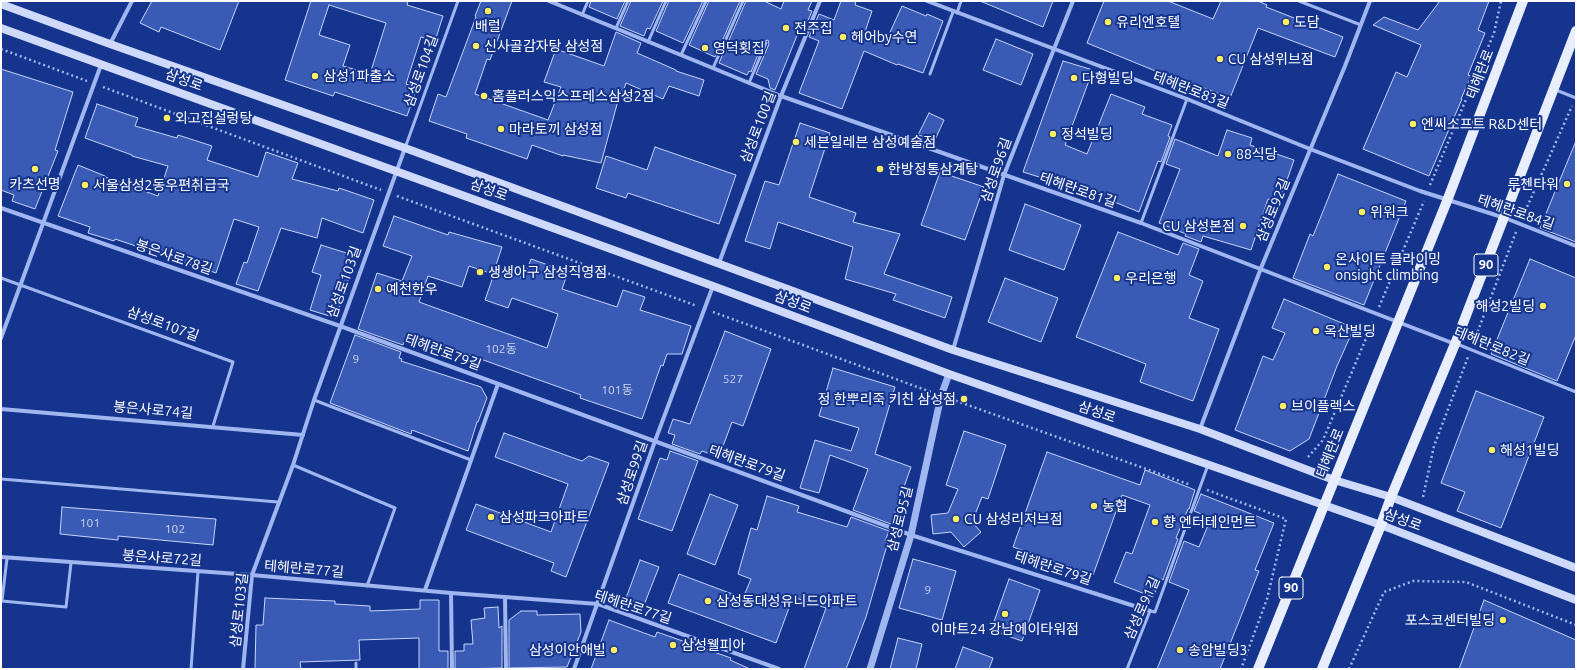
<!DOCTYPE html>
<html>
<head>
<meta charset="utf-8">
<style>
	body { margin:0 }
	#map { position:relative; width:1577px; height:670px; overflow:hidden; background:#15348e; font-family:Ubuntu,sans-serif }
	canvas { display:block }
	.frame { position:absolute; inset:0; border:2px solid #fff; pointer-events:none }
</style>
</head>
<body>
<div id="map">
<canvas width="1577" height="670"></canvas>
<div class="frame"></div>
</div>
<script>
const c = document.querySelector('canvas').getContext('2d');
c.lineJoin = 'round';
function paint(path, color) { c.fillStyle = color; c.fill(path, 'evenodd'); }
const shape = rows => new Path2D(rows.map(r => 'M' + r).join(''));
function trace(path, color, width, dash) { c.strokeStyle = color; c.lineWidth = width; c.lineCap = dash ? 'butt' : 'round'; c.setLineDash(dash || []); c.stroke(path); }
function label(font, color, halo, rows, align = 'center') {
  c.font = font + ' Ubuntu,"Noto Sans KR",sans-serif'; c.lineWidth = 4; c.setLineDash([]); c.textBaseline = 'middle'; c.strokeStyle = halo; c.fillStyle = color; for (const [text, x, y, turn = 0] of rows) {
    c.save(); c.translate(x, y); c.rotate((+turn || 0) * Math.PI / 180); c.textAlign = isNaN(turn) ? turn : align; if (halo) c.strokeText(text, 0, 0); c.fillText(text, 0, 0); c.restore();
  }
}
const building = shape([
	[152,1,239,1,220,50,161,27,159,32,140,23,152,1],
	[311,1,408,1,407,5,443,16,435,41,421,37,406,84,417,88,407,116,335,92,333,96,285,80,311,1],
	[329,5,386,23,370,74,343,66,350,45,319,35,329,5],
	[481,1,512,1,490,60,487,59,475,94,548,120,561,87,544,82,556,49,604,66,616,32,641,43,637,53,676,70,676,71,704,80,699,96,669,86,663,99,626,83,621,97,619,97,601,163,563,155,563,156,532,145,527,159,466,138,467,134,429,121,438,94,446,97,476,17,475,16,481,1],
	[591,1,625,1,617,19,589,7,591,1],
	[631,1,663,1,650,29,647,28,644,36,620,26,631,1],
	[669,1,703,1,683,43,656,31,669,1],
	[709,1,740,1,715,57,689,45,709,1],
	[746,1,764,1,781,9,784,1,812,1,808,10,812,11,802,35,798,33,775,90,770,88,768,79,756,74,769,44,768,40,763,42,751,72,749,71,747,75,719,63,746,1],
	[841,1,856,1,855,5,872,11,865,32,886,41,902,6,926,16,927,14,943,21,923,73,898,64,897,65,864,51,842,109,799,93,819,41,809,37,819,14,834,20,841,1],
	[980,1,1053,1,1043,27,980,1],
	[1104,1,1168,1,1213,19,1221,1,1258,1,1267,5,1266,7,1343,37,1335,57,1258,28,1230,98,1181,79,1180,81,1087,43,1104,1],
	[1440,1,1489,1,1478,30,1485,33,1468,75,1471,76,1461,99,1462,99,1429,176,1363,149,1396,72,1407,77,1421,45,1373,25,1384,17,1418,30,1440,1],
	[996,39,1033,54,1021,85,983,70,996,39],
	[1063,61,1093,70,1065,145,1087,154,1111,94,1145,107,1142,114,1172,125,1168,136,1170,137,1161,162,1158,161,1139,212,1053,177,1052,181,1023,172,1063,61],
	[1,69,73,92,55,150,58,151,35,209,12,201,14,195,1,190,1,69],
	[97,104,138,118,135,126,177,138,178,135,212,146,207,160,258,177,266,152,298,163,292,179,338,191,339,188,374,200,363,233,322,218,317,238,281,228,258,291,236,284,244,262,247,263,259,227,234,219,216,273,115,239,114,241,88,233,90,227,58,216,78,165,105,176,105,177,158,196,168,166,132,156,132,155,85,138,97,104],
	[929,113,944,120,935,140,918,135,929,113],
	[800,123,830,133,809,197,856,213,853,222,900,234,884,274,952,297,945,318,893,300,896,294,845,279,853,247,778,222,770,249,745,241,765,181,779,185,800,123],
	[1227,130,1252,138,1250,145,1294,160,1279,203,1268,199,1251,250,1203,236,1201,242,1185,236,1186,234,1159,223,1180,169,1166,164,1175,139,1218,156,1227,130],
	[1576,141,1576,242,1540,228,1576,141],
	[655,147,736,175,719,224,628,193,626,198,596,188,606,156,647,170,655,147],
	[940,172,984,187,965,240,921,225,940,172],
	[1338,174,1406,201,1364,305,1293,278,1310,234,1313,236,1338,174],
	[1025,204,1081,225,1064,270,1009,250,1025,204],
	[394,216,448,235,449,232,502,247,493,274,469,266,462,287,428,276,419,302,547,348,558,314,512,298,508,308,485,300,496,268,524,278,531,259,568,272,562,289,617,307,623,290,645,297,640,310,691,326,682,354,667,354,663,366,661,365,642,419,580,398,581,395,408,333,403,345,358,329,377,273,402,281,412,256,383,246,394,216],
	[1118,232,1178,255,1183,243,1199,249,1189,275,1203,281,1189,318,1219,329,1193,401,1140,382,1146,364,1076,337,1118,232],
	[321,245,356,256,336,318,310,310,321,275,312,272,321,245],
	[1530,259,1576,278,1576,335,1557,381,1491,354,1530,259],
	[1005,278,1058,298,1041,342,988,322,1005,278],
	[1284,299,1354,328,1337,366,1309,439,1290,451,1235,430,1263,356,1273,360,1285,333,1272,328,1284,299],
	[725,331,771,349,743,426,732,422,719,457,702,451,700,454,672,444,675,435,668,433,673,419,690,424,725,331],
	[355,335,401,352,399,358,402,359,401,361,481,387,487,398,478,422,477,422,468,451,412,430,411,434,330,403,355,335],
	[833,368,895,387,875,454,911,467,891,524,853,510,868,469,830,455,819,493,800,488,815,440,851,451,859,428,819,416,833,368],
	[1476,391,1544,417,1501,528,1457,511,1465,492,1441,483,1476,391],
	[964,431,1006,445,988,499,982,497,972,522,981,532,964,547,951,532,933,534,931,515,948,513,958,489,946,485,964,431],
	[504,433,582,461,589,456,609,463,566,577,551,571,554,563,466,530,476,504,551,532,568,484,495,457,504,433],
	[670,451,698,461,672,531,638,519,660,458,667,460,670,451],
	[1047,452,1140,485,1145,470,1195,490,1189,509,1188,509,1176,538,1178,539,1163,580,1161,579,1153,597,1114,582,1126,552,1132,554,1150,505,1122,495,1093,575,1013,547,1047,452],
	[710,494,738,505,715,565,687,554,710,494],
	[1201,494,1274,523,1255,570,1259,571,1220,669,1157,669,1189,590,1169,582,1184,541,1199,547,1211,518,1194,511,1201,494],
	[767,496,799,506,797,512,847,527,851,517,889,531,885,541,888,542,866,617,846,669,804,669,826,608,793,597,776,643,668,603,679,574,743,598,751,579,738,574,751,528,757,530,767,496],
	[62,507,216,519,213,545,118,536,118,540,60,534,62,507],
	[913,559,956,571,942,620,899,608,913,559],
	[640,560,659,567,644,605,626,598,640,560],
	[1009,579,1040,590,1022,641,991,630,1009,579],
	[265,598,335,601,335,604,370,606,370,611,420,609,420,600,439,600,439,651,448,651,448,669,419,669,419,638,359,640,360,660,300,662,301,669,255,669,256,625,263,625,265,598],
	[1484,600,1576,640,1576,669,1459,669,1484,600],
	[498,607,499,628,502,626,502,668,455,669,455,651,464,651,464,644,473,644,471,620,485,618,484,608,498,607],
	[521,611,537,611,537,615,580,614,581,632,567,667,509,668,509,620,521,611],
	[609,620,655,637,657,632,731,658,730,660,750,669,591,669,609,620],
	[898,638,922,644,916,669,890,669,898,638],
	[963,647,993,658,989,669,955,669,963,647]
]);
const path = shape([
	[1,49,87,81],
	[103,87,381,190],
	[1430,185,1494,33,1501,1],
	[397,196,697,306],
	[1523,216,1572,106],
	[1379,307,1424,201],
	[713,312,931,392],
	[1474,341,1516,232],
	[951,399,1191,485],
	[1308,457,1323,440,1373,322],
	[1207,490,1286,519,1267,599,1241,669],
	[1423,497,1434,446,1468,357],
	[1349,669,1384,592,1413,581,1466,582,1576,625]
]);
const service = shape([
	[1299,1,1361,25],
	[957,13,961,1],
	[582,15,588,1],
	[616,28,628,1],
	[648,42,666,1],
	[681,55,706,1],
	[713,68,743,1],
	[930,74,953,12],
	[749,83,766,43],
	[1556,90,1576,98],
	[405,148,458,1],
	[1141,223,1187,99],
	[1,278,233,362,213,426],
	[1457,344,1576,392],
	[314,400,471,460],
	[293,465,395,508,367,586],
	[1,479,278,502],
	[7,558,2,601,66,607,71,563],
	[191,669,198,572],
	[356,669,356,663],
	[1127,669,1150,611,1155,612,1208,465]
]);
const minor = shape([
	[549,1,781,96,1141,223,1455,344],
	[927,1,1187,99,1310,149,1420,191,1505,218,1576,246],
	[110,44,132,1],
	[1,208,340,326,911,535,1150,611],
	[719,263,781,96,820,1],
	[1,338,101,65],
	[953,350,1004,175,1073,1],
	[1,409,303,435],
	[1200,429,1261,268,1345,66,1370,1],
	[1,557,252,575,451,593,598,604,779,669],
	[425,590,498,384],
	[451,593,452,669],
	[505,597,506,669],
	[243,669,252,575,293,465,314,400,405,148],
	[574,669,655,441,713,286]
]);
const tertiary = shape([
	[870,669,911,535,941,396,949,374]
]);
const secondary = shape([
	[1,4,110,44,405,148,953,350,1200,429,1334,480,1391,497,1576,568],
	[1,28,713,286,949,374,1381,525,1576,600]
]);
const primary = shape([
	[1258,669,1447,201,1523,1],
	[1322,669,1381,525,1391,497,1455,344,1576,31]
]);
const markers = [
	[488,11,4,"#ffee5f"],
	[1108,22,4,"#ffee5f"],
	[1286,22,4,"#ffee5f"],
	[786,28,4,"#ffee5f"],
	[843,37,4,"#ffee5f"],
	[476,46,4,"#ffee5f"],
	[705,48,4,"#ffee5f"],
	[1220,59,4,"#ffee5f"],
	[315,76,4,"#ffee5f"],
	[1074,78,4,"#ffee5f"],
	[484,96,4,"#ffee5f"],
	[167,118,4,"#ffee5f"],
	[1413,124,4,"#ffee5f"],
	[501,129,4,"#ffee5f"],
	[1053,134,4,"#ffee5f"],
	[796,142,4,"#ffee5f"],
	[1228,154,4,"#ffee5f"],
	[35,169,4,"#ffee5f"],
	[880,169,4,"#ffee5f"],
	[1567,184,4,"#ffee5f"],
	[85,185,4,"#ffee5f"],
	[1362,212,4,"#ffee5f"],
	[1243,226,4,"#ffee5f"],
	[1327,267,4,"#ffee5f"],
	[480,272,4,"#ffee5f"],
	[1117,278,4,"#ffee5f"],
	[378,289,4,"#ffee5f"],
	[1543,306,4,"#ffee5f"],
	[1316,331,4,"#ffee5f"],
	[964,399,4,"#ffee5f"],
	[1283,406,4,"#ffee5f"],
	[1492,450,4,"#ffee5f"],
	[1094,506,4,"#ffee5f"],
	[491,517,4,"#ffee5f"],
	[956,519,4,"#ffee5f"],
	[1155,522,4,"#ffee5f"],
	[708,601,4,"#ffee5f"],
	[1005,614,4,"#ffee5f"],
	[1503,620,4,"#ffee5f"],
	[673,645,4,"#ffee5f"],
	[614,650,4,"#ffee5f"],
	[1180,650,4,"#ffee5f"]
];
const numberNames = [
	["102동",501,349],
	["9",356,359],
	["527",733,379],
	["101동",617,390],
	["101",90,523],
	["102",175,529],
	["9",928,590]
];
const shields = [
	[1486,265,24],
	[1291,588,24]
];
const shieldNames = [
	["90",1486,265],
	["90",1291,588]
];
const poiNames = [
	["유리엔호텔",1116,22],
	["도담",1294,22],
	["배럴",488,26,"center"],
	["전주집",794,28],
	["헤어by수연",851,37],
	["신사골감자탕 삼성점",484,46],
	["영덕횟집",713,48],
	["CU 삼성위브점",1228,59],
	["삼성1파출소",323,76],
	["다형빌딩",1082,78],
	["홈플러스익스프레스삼성2점",492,96],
	["외고집설렁탕",175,118],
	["엔씨소프트 R&D센터",1421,124],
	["마라토끼 삼성점",509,129],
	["정석빌딩",1061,134],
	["세븐일레븐 삼성예술점",804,142],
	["88식당",1236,154],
	["한방정통삼계탕",888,169],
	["카츠선명",35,184,"center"],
	["루첸타워",1559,184,"right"],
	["서울삼성2동우편취급국",93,185],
	["위워크",1370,212],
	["CU 삼성본점",1235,226,"right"],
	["온사이트 클라이밍",1335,259],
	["onsight climbing",1335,275],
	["생생아구 삼성직영점",488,272],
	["우리은행",1125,278],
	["예천한우",386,289],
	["해성2빌딩",1535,306,"right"],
	["옥산빌딩",1324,331],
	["정 한뿌리죽 키친 삼성점",956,399,"right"],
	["브이플렉스",1291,406],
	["해성1빌딩",1500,450],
	["농협",1102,506],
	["삼성파크아파트",499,517],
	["CU 삼성리저브점",964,519],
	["향 엔터테인먼트",1163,522],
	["삼성동대성유니드아파트",716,601],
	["포스코센터빌딩",1495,620,"right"],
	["이마트24 강남에이타워점",1005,629,"center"],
	["삼성웰피아",681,645],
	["삼성이안애빌",606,650,"right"],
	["송암빌딩3",1188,650]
];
const streetNames = [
	["삼성로104길",421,71,-70],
	["테헤란로",1480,74,-69],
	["삼성로",184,80,20],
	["테헤란로83길",1191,90,21],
	["삼성로100길",758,127,-69],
	["삼성로96길",996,170,-71],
	["삼성로",489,190,20],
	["테헤란로81길",1078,190,19],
	["삼성로92길",1273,210,-68],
	["테헤란로84길",1516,212,19],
	["봉은사로78길",174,257,19],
	["삼성로103길",344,282,-70],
	["삼성로",793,302,21],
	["삼성로107길",163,324,20],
	["테헤란로82길",1492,346,22],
	["테헤란로79길",443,352,20],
	["봉은사로74길",153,410,5],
	["삼성로",1097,412,19],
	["테헤란로",1330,453,-68],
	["테헤란로79길",747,463,20],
	["삼성로99길",632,473,-71],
	["삼성로95길",900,519,-76],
	["삼성로",1403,520,20],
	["봉은사로72길",162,558,4],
	["테헤란로79길",1053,568,18],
	["테헤란로77길",304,569,5],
	["테헤란로77길",633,607,18],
	["삼성로91길",1142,608,-66],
	["삼성로103길",239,610,-84]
];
paint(building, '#395ab5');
trace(building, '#c7d5fb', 1);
trace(path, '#a0b6f0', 2.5, [2, 3]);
trace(service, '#a0b6f0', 3);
trace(minor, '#a0b6f0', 4);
trace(tertiary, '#a0b6f0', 7);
trace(secondary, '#ced9fb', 8);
trace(primary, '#e9eeff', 10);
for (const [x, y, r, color] of markers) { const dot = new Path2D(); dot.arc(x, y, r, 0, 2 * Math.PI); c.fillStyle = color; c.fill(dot); trace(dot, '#15348e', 1.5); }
label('12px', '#ced6ec', null, numberNames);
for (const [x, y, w] of shields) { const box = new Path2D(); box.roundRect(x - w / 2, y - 11, w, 22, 3); c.fillStyle = '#15348e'; c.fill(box); trace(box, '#fff', 1); }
label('bold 13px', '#fff', null, shieldNames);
label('14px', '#fff', '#15348e', poiNames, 'left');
label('14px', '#fff', '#15348e', streetNames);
</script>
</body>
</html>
